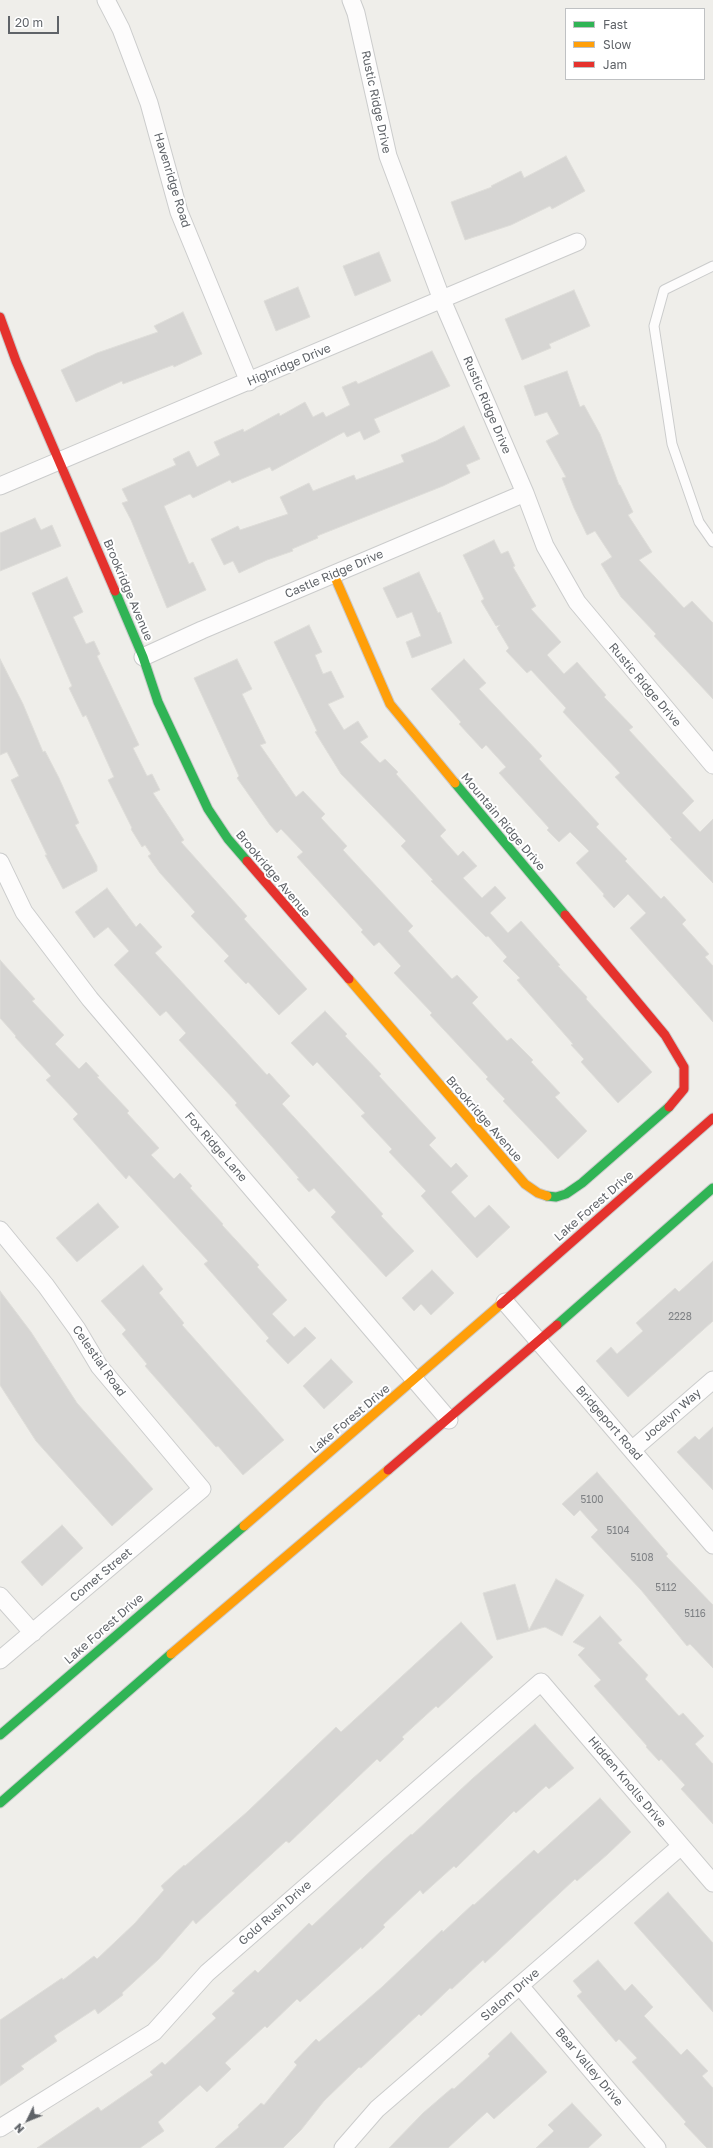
<!DOCTYPE html>
<html>
<head>
<meta charset="utf-8">
<style>
	body { margin:0 }
	#map { position:relative; width:713px; height:2148px; overflow:hidden; background:#efeeea; font-family:"Golos Text",sans-serif }
	canvas { display:block }
	.legend { position:absolute; left:565px; top:8px; width:140px; height:72px; box-sizing:border-box; background:#fff; border:1px solid #bfc1c3; margin:0; padding:5px 7px; list-style:none; font-size:12px; color:#5f6368 }
	.legend li { display:flex; align-items:center; gap:8px; height:20px }
	.legend b { width:20px; border:1px solid #bfc1c3 }
	.north { position:absolute; left:8px; top:2100px; width:40px; height:40px; -webkit-text-stroke:3px #fff; paint-order:stroke; rotate:227deg; font-size:11px; font-weight:700; line-height:16px; text-align:center; color:#5f6368 }
	.north::after { content:''; display:block; margin:auto; width:14px; height:18px; background:#5f6368; clip-path:polygon(50% 0,100% 100%,50% 72%,0 100%) }
	.scale { position:absolute; left:8px; top:16px; width:51px; height:18px; box-sizing:border-box; border:2px solid #5f6368; border-top:0; padding-left:5px; font-size:12px; line-height:14px; white-space:nowrap; color:#5f6368; -webkit-text-stroke:3px #fff; paint-order:stroke }
</style>
</head>
<body>
<div id="map">
<canvas width="713" height="2148"></canvas>
<ul class="legend">
<li><b style="height:5px;background:#30b455"></b>Fast</li>
<li><b style="height:5px;background:#ff9f0a"></b>Slow</li>
<li><b style="height:5px;background:#e5322d"></b>Jam</li>
</ul>
<div class="north">N</div>
<div class="scale">20 m</div>
</div>
<script>
const c = document.querySelector('canvas').getContext('2d');
c.lineJoin = 'round';
function paint(path, color) { c.fillStyle = color; c.fill(path, 'evenodd'); }
const shape = rows => new Path2D(rows.map(r => 'M' + r).join(''));
function trace(path, color, width, dash) { c.strokeStyle = color; c.lineWidth = width; c.lineCap = dash ? 'butt' : 'round'; c.setLineDash(dash || []); c.stroke(path); }
function label(font, color, halo, rows, align = 'center') {
  c.font = font + ' "Golos Text",sans-serif'; c.lineWidth = 4; c.setLineDash([]); c.textBaseline = 'middle'; c.strokeStyle = halo; c.fillStyle = color; for (const [text, x, y, turn = 0] of rows) {
    c.save(); c.translate(x, y); c.rotate((+turn || 0) * Math.PI / 180); c.textAlign = isNaN(turn) ? turn : align; if (halo) c.strokeText(text, 0, 0); c.fillText(text, 0, 0); c.restore();
  }
}
const building = shape([
	[566,156,585,191,552,209,550,206,511,225,465,240,451,202,492,187,491,186,521,171,524,178,566,156],
	[379,252,391,281,355,296,343,266,379,252],
	[298,287,310,317,276,331,264,301,298,287],
	[574,290,590,326,549,344,551,348,522,360,505,319,574,290],
	[183,312,202,354,174,367,173,365,123,384,122,381,76,402,61,370,97,353,158,332,154,326,183,312],
	[432,351,450,386,374,419,380,432,364,440,360,431,347,437,344,432,272,471,270,467,232,483,230,480,193,498,190,494,164,506,189,564,193,562,206,590,167,608,131,520,122,503,128,501,122,489,176,465,173,459,189,451,197,467,220,455,214,442,243,429,244,432,279,413,280,416,305,402,313,417,323,412,326,417,350,405,342,387,356,381,358,384,432,351],
	[567,371,580,407,584,405,600,434,619,485,620,485,633,512,628,515,652,552,639,560,684,608,692,601,713,623,713,699,654,636,656,634,621,597,601,564,612,557,595,531,587,535,574,508,562,478,566,477,546,441,559,434,547,412,535,416,524,386,567,371],
	[464,426,480,459,466,465,470,473,443,486,317,536,318,538,292,549,293,551,267,560,239,573,233,561,224,565,211,539,238,526,240,530,288,514,280,497,309,483,313,491,354,475,356,480,404,462,401,455,436,441,464,426],
	[35,518,41,530,52,525,61,546,0,571,0,533,35,518],
	[494,540,501,554,508,551,515,566,513,567,536,606,531,609,561,642,547,655,564,674,577,662,606,695,604,697,633,727,629,730,694,801,682,813,700,832,713,819,713,883,670,839,672,838,615,777,620,773,563,712,566,708,531,670,527,673,506,651,509,648,497,628,500,625,496,626,481,601,484,599,463,555,494,540],
	[419,572,438,613,440,612,452,643,412,658,406,642,421,636,412,612,397,618,383,588,419,572],
	[67,577,83,612,73,617,86,644,94,641,100,654,97,656,139,745,133,748,147,776,152,774,160,790,153,793,184,840,181,842,247,916,244,919,307,989,279,1015,248,982,246,984,224,961,229,956,191,916,195,912,160,873,148,856,151,854,145,845,142,847,131,829,132,828,108,780,114,777,86,715,83,717,69,688,72,686,32,593,67,577],
	[309,625,322,652,315,655,323,674,331,671,344,697,328,704,344,730,358,721,368,737,360,742,380,763,385,759,398,772,396,774,446,830,440,836,458,856,463,851,477,866,463,878,482,898,495,886,506,898,490,913,508,933,521,921,560,965,558,966,587,997,586,999,652,1072,618,1103,581,1062,584,1059,571,1045,573,1044,517,980,520,978,503,961,507,957,488,936,486,937,431,881,433,880,401,846,406,841,341,774,315,732,317,731,274,642,309,625],
	[0,659,23,704,43,752,45,751,59,778,79,823,75,825,97,866,97,871,63,889,45,855,47,855,11,780,19,776,7,752,0,755,0,659],
	[237,659,252,689,242,694,266,743,260,745,296,797,303,791,325,814,321,818,347,846,343,850,413,926,408,931,452,979,457,975,478,997,472,1003,507,1041,511,1038,533,1060,531,1062,560,1093,555,1097,587,1131,558,1159,503,1101,505,1099,486,1079,488,1077,430,1015,432,1013,394,973,401,966,379,942,374,946,361,932,363,930,297,857,303,852,281,829,277,833,270,825,237,778,239,776,194,678,237,659],
	[464,659,486,683,479,689,542,756,539,759,599,824,596,827,627,859,625,861,661,899,664,896,686,920,682,924,709,954,705,957,713,966,713,1022,630,928,646,913,628,894,614,908,603,896,604,894,576,863,589,851,570,832,559,842,547,830,549,828,499,773,506,767,486,745,482,749,459,724,461,722,431,689,464,659],
	[107,888,136,927,140,923,162,947,155,953,267,1075,269,1073,290,1096,282,1104,383,1214,381,1216,414,1251,386,1277,331,1217,336,1212,314,1188,309,1192,297,1179,299,1178,235,1105,237,1103,179,1040,186,1033,166,1011,160,1016,114,965,129,951,108,927,94,938,75,912,107,888],
	[0,960,35,999,32,1001,64,1035,55,1044,79,1069,86,1062,99,1076,97,1077,129,1111,127,1113,159,1148,151,1155,174,1179,180,1173,192,1186,190,1188,223,1224,222,1225,259,1265,257,1267,287,1300,272,1314,294,1337,305,1327,316,1338,288,1364,266,1341,269,1338,204,1264,208,1261,129,1175,126,1179,73,1119,78,1114,46,1080,51,1076,15,1037,16,1036,0,1018,0,960],
	[325,1011,347,1034,345,1036,381,1074,379,1076,436,1138,429,1145,451,1168,456,1163,468,1176,451,1192,475,1218,489,1205,510,1227,477,1258,421,1196,426,1191,389,1152,392,1149,361,1116,365,1113,317,1062,313,1066,291,1043,325,1011],
	[98,1203,119,1227,77,1262,56,1238,98,1203],
	[713,1261,713,1321,628,1397,596,1361,611,1347,617,1354,643,1331,636,1323,675,1288,679,1292,713,1261],
	[143,1265,163,1289,159,1293,184,1323,182,1325,284,1440,243,1475,218,1446,216,1447,145,1366,147,1364,122,1334,126,1330,101,1301,143,1265],
	[432,1270,454,1293,431,1315,421,1304,414,1311,402,1298,432,1270],
	[0,1291,31,1332,77,1403,153,1489,112,1526,36,1441,0,1385,0,1291],
	[331,1359,353,1382,324,1409,303,1386,331,1359],
	[713,1427,713,1490,677,1452,695,1436,699,1440,713,1427],
	[597,1472,668,1554,666,1556,713,1605,713,1668,690,1644,687,1646,641,1590,591,1537,598,1530,580,1510,574,1516,562,1504,597,1472],
	[62,1525,83,1548,42,1586,21,1562,62,1525],
	[556,1579,584,1595,562,1636,545,1627,497,1640,483,1593,515,1584,529,1630,556,1579],
	[600,1616,622,1640,618,1643,648,1675,645,1679,679,1716,683,1713,704,1736,695,1744,713,1764,713,1824,681,1789,685,1785,661,1759,659,1761,646,1747,647,1746,594,1686,601,1680,578,1655,585,1648,573,1642,600,1616],
	[461,1622,493,1657,438,1708,436,1706,402,1737,404,1739,380,1762,377,1759,289,1843,286,1841,196,1924,193,1920,159,1959,122,1993,123,1995,98,2014,95,2009,54,2036,57,2041,21,2066,24,2069,0,2086,0,2020,62,1978,63,1980,94,1956,97,1959,135,1923,164,1890,161,1886,184,1865,185,1866,247,1812,336,1727,341,1732,461,1622],
	[535,1724,574,1768,549,1789,546,1786,516,1813,514,1811,456,1868,454,1866,423,1894,420,1890,383,1925,385,1927,362,1949,361,1947,300,2002,297,1999,267,2028,265,2026,225,2063,231,2069,207,2092,200,2085,158,2122,164,2131,140,2148,37,2148,98,2107,101,2111,153,2075,150,2072,162,2062,165,2065,216,2018,212,2014,235,1993,232,1991,255,1970,258,1973,309,1923,312,1926,381,1861,411,1834,412,1835,472,1779,535,1724],
	[600,1798,631,1832,608,1854,577,1881,575,1879,485,1963,483,1960,452,1989,450,1988,421,2016,419,2014,361,2068,359,2067,324,2101,301,2130,283,2148,215,2148,239,2127,238,2125,261,2103,264,2105,297,2065,294,2062,316,2039,319,2042,382,1987,442,1930,443,1932,473,1904,474,1905,534,1850,538,1854,600,1798],
	[668,1892,713,1943,713,2012,634,1923,668,1892],
	[598,1960,625,1991,632,1984,653,2007,644,2016,681,2055,687,2049,708,2071,702,2076,713,2088,713,2148,707,2148,684,2124,686,2122,632,2062,637,2058,619,2039,616,2042,577,1996,582,1992,573,1981,598,1960],
	[511,2032,547,2072,494,2119,487,2112,448,2148,389,2148,423,2113,452,2088,454,2089,490,2056,488,2054,511,2032],
	[572,2103,602,2135,588,2148,536,2148,554,2131,548,2125,572,2103]
]);
const lane = shape([
	[713,266,664,290,654,326,672,444,699,522,713,542]
]);
const street = shape([
	[106,0,121,29,149,103,179,212,249,382],
	[351,0,356,13,388,156,442,300,525,493,545,546,577,602,713,765],
	[0,486,577,242],
	[143,657,202,630,525,493],
	[0,862,24,912,90,999,449,1420],
	[0,1230,46,1286,77,1329,99,1366,202,1489,0,1660],
	[505,1302,713,1545],
	[632,1450,713,1380],
	[0,1596,33,1633],
	[520,1986,657,2148],
	[0,2128,154,2032,207,1973,541,1682,713,1883],
	[343,2148,377,2109,681,1846]
]);
const fast = shape([
	[115,591,143,657,158,702,208,809,228,839,247,861],
	[455,783,565,915],
	[547,1196,556,1197,566,1194,582,1183,669,1107],
	[557,1325,713,1188],
	[0,1735,244,1526],
	[0,1803,171,1654]
]);
const slow = shape([
	[334,575,390,704,455,783],
	[349,979,525,1184,538,1193,547,1196],
	[244,1526,501,1304],
	[171,1654,388,1470]
]);
const jam = shape([
	[0,317,16,361,115,591],
	[247,861,349,979],
	[565,915,665,1035,684,1067,684,1089,669,1107],
	[501,1304,713,1118],
	[388,1470,557,1325]
]);
const numberNames = [
	["2228",680,1317],
	["5100",592,1500],
	["5104",618,1531],
	["5108",642,1558],
	["5112",666,1588],
	["5116",695,1614]
];
const streetNames = [
	["Rustic Ridge Drive",376,102,78],
	["Havenridge Road",172,180,73],
	["Highridge Drive",289,365,-23],
	["Rustic Ridge Drive",487,405,67],
	["Castle Ridge Drive",334,574,-23],
	["Brookridge Avenue",128,590,67],
	["Rustic Ridge Drive",645,685,50],
	["Mountain Ridge Drive",503,822,50],
	["Brookridge Avenue",273,874,50],
	["Brookridge Avenue",484,1119,49],
	["Fox Ridge Lane",216,1147,49],
	["Lake Forest Drive",594,1206,-41],
	["Celestial Road",99,1361,55],
	["Jocelyn Way",672,1415,-41],
	["Lake Forest Drive",350,1419,-40],
	["Bridgeport Road",609,1423,49],
	["Comet Street",101,1575,-40],
	["Lake Forest Drive",104,1629,-41],
	["Hidden Knolls Drive",627,1782,50],
	["Gold Rush Drive",275,1913,-41],
	["Slalom Drive",510,1995,-41],
	["Bear Valley Drive",589,2067,50]
];
paint(building, '#d6d5d3');
trace(building, '#deddd9', 1);
trace(lane, '#cbcccc', 11);
trace(street, '#cbcccc', 19);
trace(fast, '#cacacb', 11);
trace(slow, '#cacacb', 11);
trace(jam, '#cacacb', 11);
trace(lane, '#fdfcfc', 9);
trace(street, '#fdfcfc', 17);
trace(fast, '#30b455', 9);
trace(slow, '#ff9f0a', 9);
trace(jam, '#e5322d', 9);
label('10px', '#7e8184', null, numberNames);
label('12px', '#5f6368', '#fff', streetNames);
</script>
</body>
</html>
